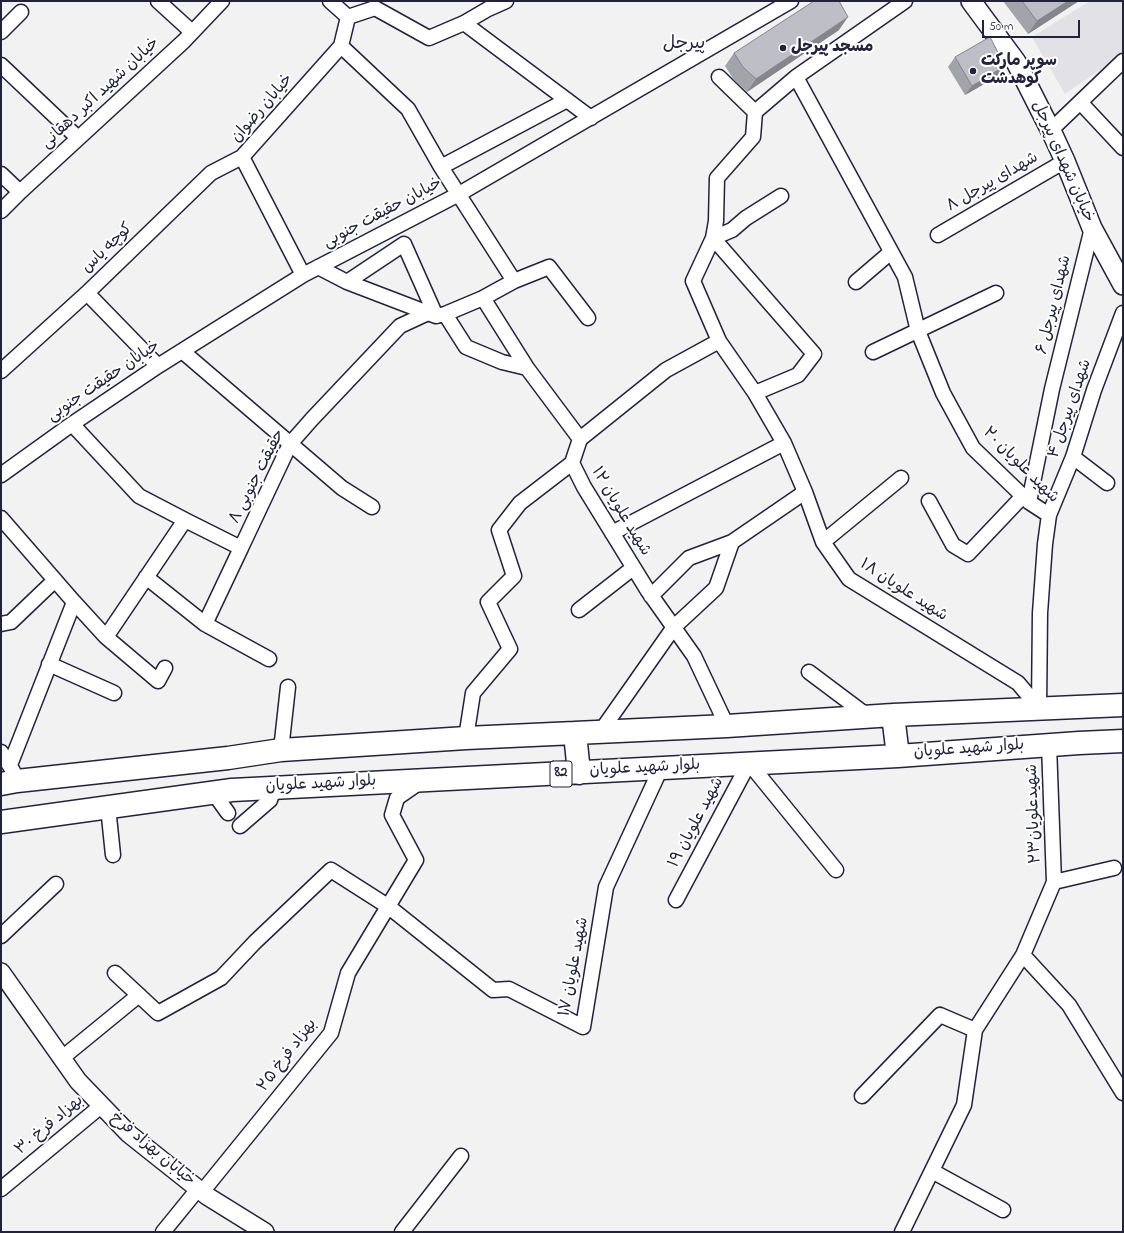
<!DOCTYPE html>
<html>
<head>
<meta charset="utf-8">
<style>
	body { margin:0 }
	#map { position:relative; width:1124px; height:1233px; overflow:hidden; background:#f2f2f3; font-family:"Indie Flower",sans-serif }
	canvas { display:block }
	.frame { position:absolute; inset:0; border:2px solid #22223b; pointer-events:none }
	.scale { position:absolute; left:982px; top:20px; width:98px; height:18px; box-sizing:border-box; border:2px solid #22223b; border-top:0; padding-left:5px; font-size:12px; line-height:14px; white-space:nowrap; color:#22223b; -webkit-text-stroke:3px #fff; paint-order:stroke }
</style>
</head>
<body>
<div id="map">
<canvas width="1124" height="1233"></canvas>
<div class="frame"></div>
<div class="scale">50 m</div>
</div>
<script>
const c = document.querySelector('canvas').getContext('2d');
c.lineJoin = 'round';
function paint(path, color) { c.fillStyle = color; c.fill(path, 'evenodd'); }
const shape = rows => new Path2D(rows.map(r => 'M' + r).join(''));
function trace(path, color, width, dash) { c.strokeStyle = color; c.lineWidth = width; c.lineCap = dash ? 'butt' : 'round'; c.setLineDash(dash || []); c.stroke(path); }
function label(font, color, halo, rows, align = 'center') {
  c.font = font + ' "Indie Flower","Playpen Sans Arabic",sans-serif'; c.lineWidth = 4; c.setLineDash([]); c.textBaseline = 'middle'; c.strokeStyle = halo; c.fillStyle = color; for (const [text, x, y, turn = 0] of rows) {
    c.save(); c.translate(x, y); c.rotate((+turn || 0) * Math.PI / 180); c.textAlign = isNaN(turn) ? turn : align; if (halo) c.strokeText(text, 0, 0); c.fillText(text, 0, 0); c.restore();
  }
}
const built = shape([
	[1090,1,1123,1,1123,54,1065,94,1032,37]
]);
const minor = shape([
	[158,1,192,32],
	[330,1,348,17],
	[464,23,591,118],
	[1,32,21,12],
	[341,46,408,109,441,167,514,281],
	[1,65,78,138],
	[719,77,755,112],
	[796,77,905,277,918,331,943,393,973,448,1029,502,1049,515,1045,544,1040,613,1039,708],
	[1080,102,1123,148],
	[1051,130,1123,61],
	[441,167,567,100],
	[1,174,20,192],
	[1,211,20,192,184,41,222,1],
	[938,235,1065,161],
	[318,267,347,282,428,313],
	[303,275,242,157,341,46,348,17,375,8,429,38,464,23,488,9,506,1],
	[347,282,404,244,436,316],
	[856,282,891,252],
	[87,293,158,366],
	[483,298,527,368,580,439,572,463,584,487,648,591,694,656,727,726],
	[445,314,466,347,502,362,527,368],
	[719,341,755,393,784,443,805,492,823,542,849,579,1018,683,1039,708],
	[182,351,342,488,372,507],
	[873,352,996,293],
	[1,371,87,293,211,173,242,157],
	[755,393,798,375,814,354,713,238,732,230,746,218,781,196],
	[72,424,139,496,185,520],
	[580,439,666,370,719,341,693,281,713,238,716,221,717,178,753,137,755,112,796,77,905,1],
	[1073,457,1107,483],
	[1,475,72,424,158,366,303,275,459,194,791,1],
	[929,501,953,545,968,554,1023,496],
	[1029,502,1052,389,1092,228],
	[1049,515,1073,457,1094,390,1123,313],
	[1,518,74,602,106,637,185,520,241,548,290,444,312,419,400,326,428,313,436,316,445,314,483,298,514,281,549,267,588,318],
	[612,533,784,443],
	[823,542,901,478],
	[241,548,205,624,269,659],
	[146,577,205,624],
	[651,596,689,558,732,542],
	[579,610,633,568],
	[1,624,11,622,55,580],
	[106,637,158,681,165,668],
	[49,664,114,693],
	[809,672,869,717],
	[601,731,674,627,716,588,732,542,805,492],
	[466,738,473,693,510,649,488,602,514,576,499,530,520,503,572,463],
	[281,750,288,687],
	[1,752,13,771],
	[10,765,74,602],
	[213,792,228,813],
	[108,807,113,855],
	[240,826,270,800,274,788],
	[1054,882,1114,868],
	[676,900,749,763,836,870],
	[1,936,56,884],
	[1023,955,1069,1005,1123,1093],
	[115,973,158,1013,221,978,255,942,331,870,389,907,493,990,509,989,583,1027,606,887,661,768],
	[62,1058,139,995],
	[862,1096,940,1015,975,1030],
	[932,1171,1003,1210],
	[1,1189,101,1106],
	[202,1192,331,1033,348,973,416,860,392,815,397,798,420,782],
	[163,1232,198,1189],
	[402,1232,461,1156],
	[902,1232,964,1105,975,1030,1023,955,1054,882,1049,745]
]);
const tertiary = shape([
	[1,972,78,1081,129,1134,207,1196,265,1232]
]);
const secondary = shape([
	[971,1,1016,62,1053,135,1065,161,1092,228,1123,285]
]);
const primary = shape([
	[893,715,898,756],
	[575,733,579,773],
	[1,784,17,781,228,758,281,750,466,738,727,726,893,715,1123,705],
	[1,822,232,790,898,756,1079,743,1123,741]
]);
const wall = shape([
	[1003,1,1079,1,1028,34],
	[839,30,747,92,734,80,725,66,734,53],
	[955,57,1005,66,998,76,965,95,948,67]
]);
const shadedWall = shape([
	[1068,1,1079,1,1028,34,1037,21],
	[848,17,839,30,747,92,756,79],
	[1005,66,998,76,965,95,972,86]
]);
const building = shape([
	[814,1,839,1,848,17,756,79,743,67,734,53,814,1],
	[1022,1,1068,1,1037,21,1022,1],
	[990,37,1005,66,972,86,955,57,990,37]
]);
const markers = [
	[783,48,4,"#22223b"],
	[973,71,4,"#22223b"]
];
const shields = [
	[561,774,22]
];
const shieldNames = [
	["82",561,774]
];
const poiNames = [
	["مسجد پیرجل",791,48],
	["سوپر مارکت",981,62],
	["کوهدشت",981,80]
];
const streetNames = [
	["خیابان شهید اکبر دهقانی",101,94,-43],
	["خیابان رضوان",263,109,-49],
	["خیابان شهدای پیرجل",1062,162,66],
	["شهدای پیرجل ۸",993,183,-30],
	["خیابان حقیقت جنوبی",383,214,-28],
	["کوچه یاس",108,249,-44],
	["شهدای پیرجل ۶",1055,305,-76],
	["خیابان حقیقت جنوبی",104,382,-34],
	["شهدای پیرجل ۴",1071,409,-71],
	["شهید علویان ۲۰",1020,466,45],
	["حقیقت جنوبی ۸",258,477,-63],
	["شهید علویان ۱۲",620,512,59],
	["شهید علویان ۱۸",903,591,33],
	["بلوار شهید علویان",969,750,-4],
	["بلوار شهید علویان",645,769,-3],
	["بلوار شهید علویان",321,785,-3],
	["شهیدعلویان۲۳",1035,814,-92],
	["شهید علویان ۱۹",697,823,-62],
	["شهید علویان ۱۷",575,967,-79],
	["بهزاد فرخ ۲۵",288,1056,-53],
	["بهزاد فرخ ۳۰",50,1126,-40],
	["خیابان بهزاد فرخ",152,1150,40]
];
const quarterNames = [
	["پیرجل",684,45]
];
paint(built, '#e2e2e6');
trace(minor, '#22223b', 17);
trace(tertiary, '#22223b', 20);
trace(secondary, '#22223b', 22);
trace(primary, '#22223b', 25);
trace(minor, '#fff', 14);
trace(tertiary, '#fff', 17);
trace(secondary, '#fff', 19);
trace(primary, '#fff', 22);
paint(wall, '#a3a3aa');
paint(shadedWall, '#85858b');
paint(building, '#bebec6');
trace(building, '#85858b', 1);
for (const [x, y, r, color] of markers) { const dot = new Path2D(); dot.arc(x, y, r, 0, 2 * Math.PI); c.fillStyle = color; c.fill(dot); trace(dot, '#fff', 1.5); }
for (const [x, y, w] of shields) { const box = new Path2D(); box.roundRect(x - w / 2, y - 13, w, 26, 3); c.fillStyle = '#fff'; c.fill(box); trace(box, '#22223b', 1); }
label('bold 15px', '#22223b', null, shieldNames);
label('bold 16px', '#22223b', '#fff', poiNames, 'left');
label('16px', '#22223b', '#fff', streetNames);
label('18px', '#22223b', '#fff', quarterNames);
</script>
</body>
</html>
